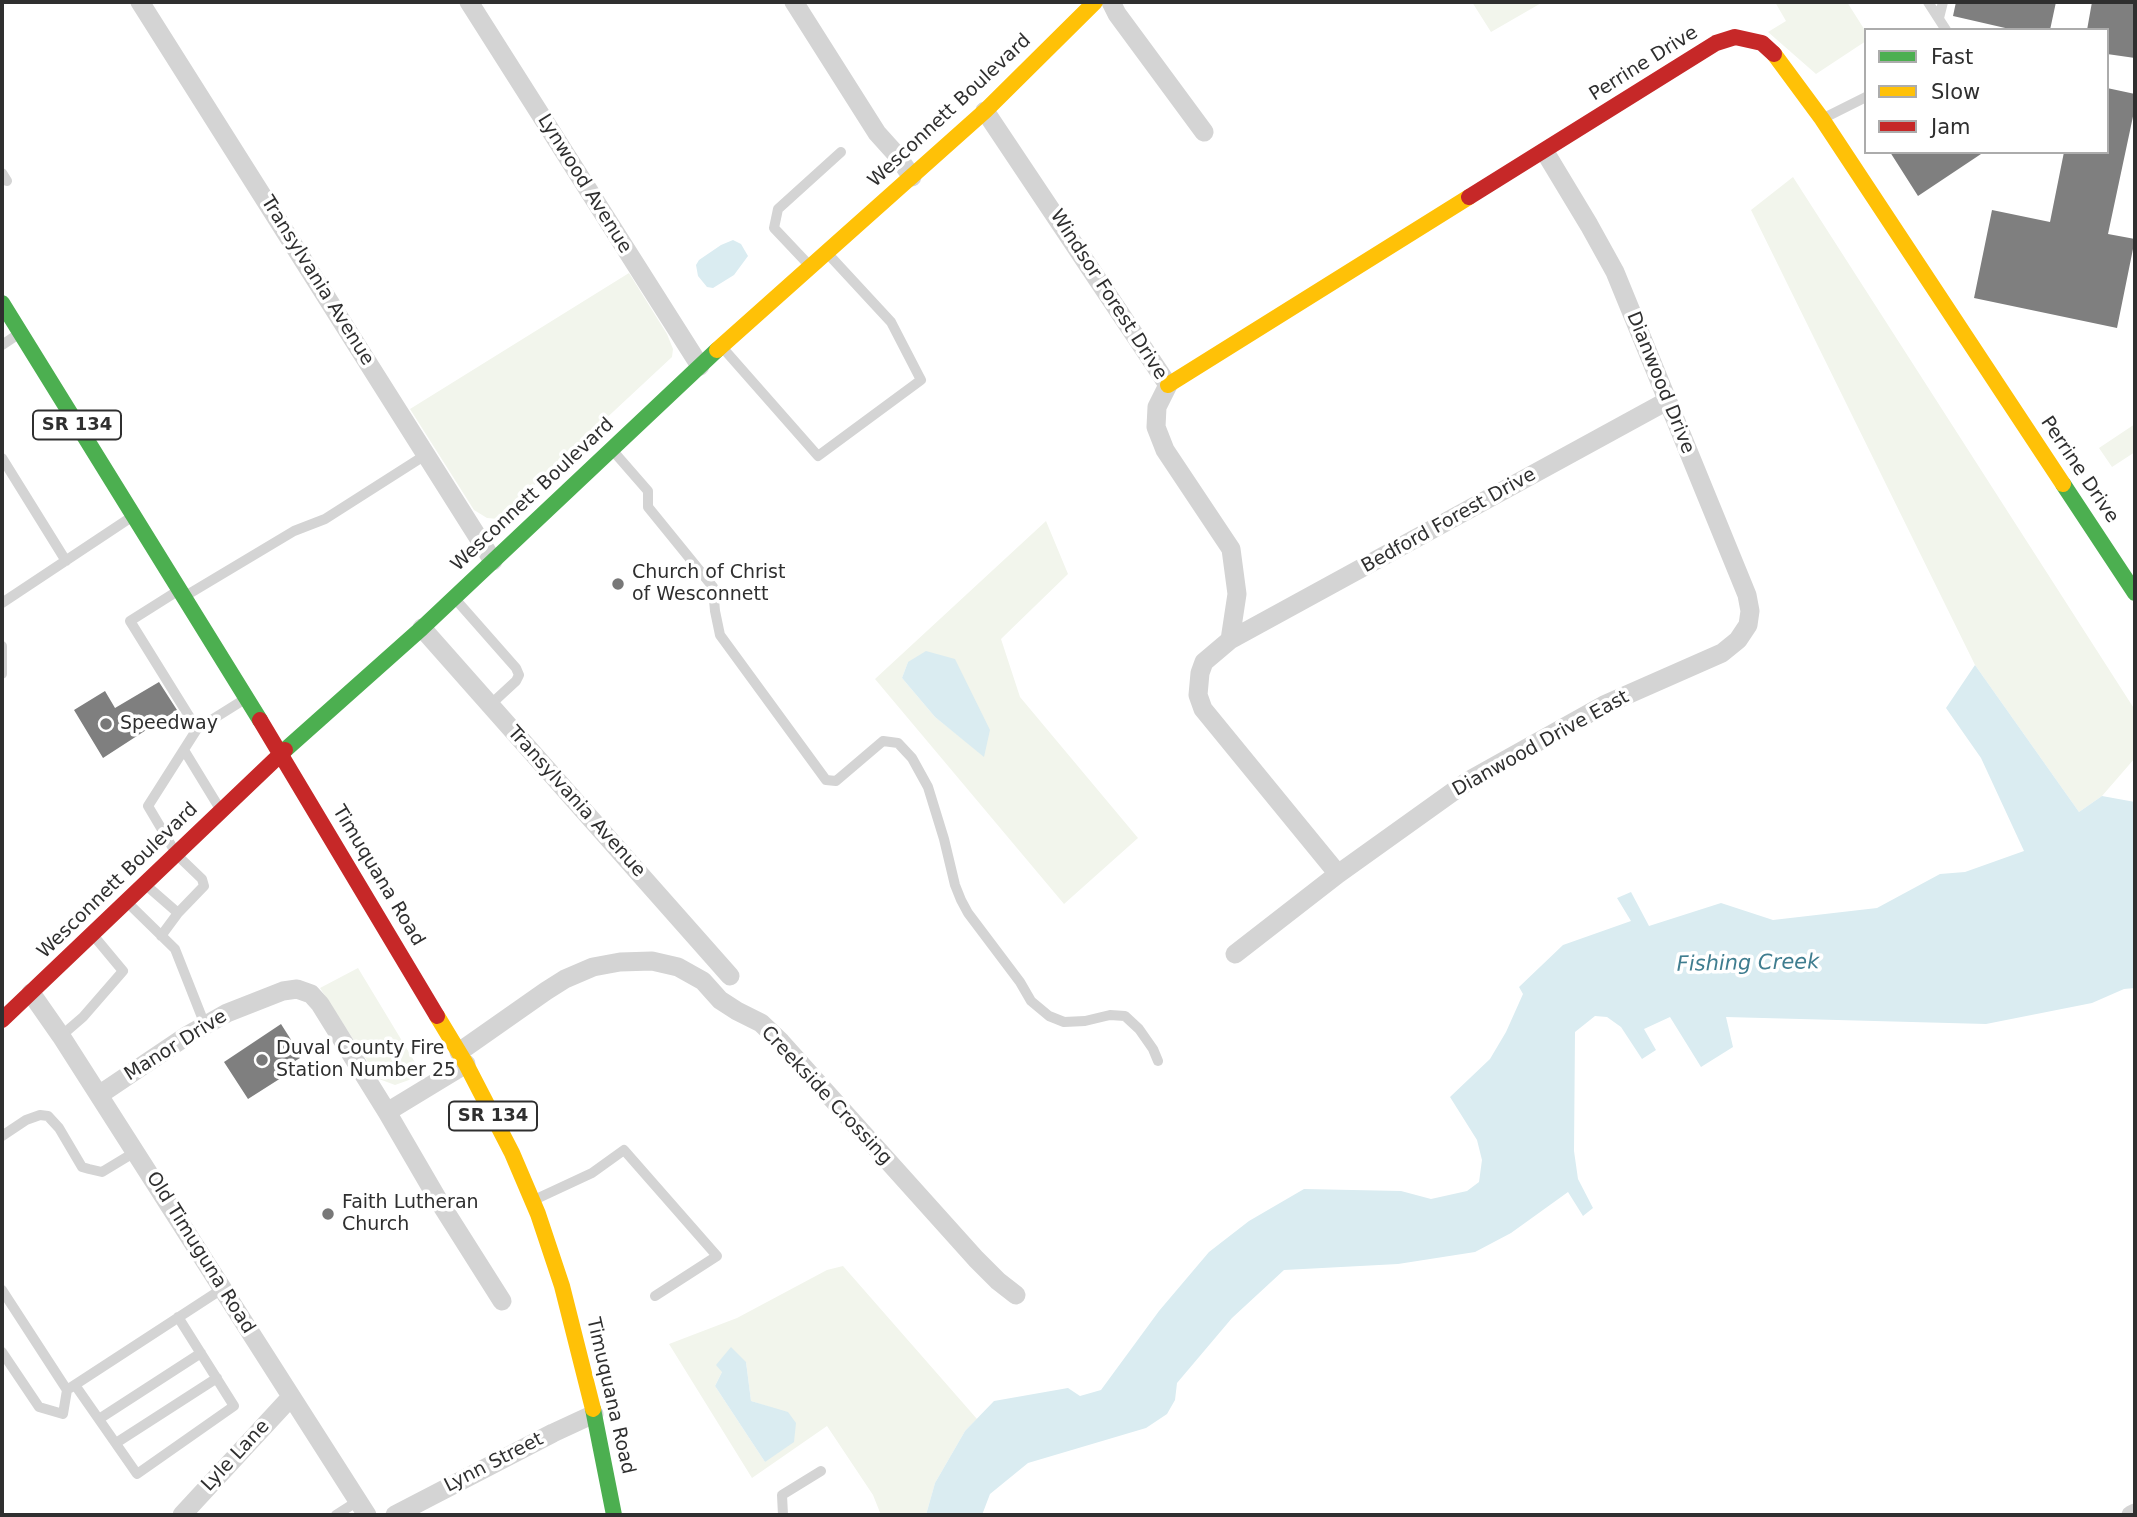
<!DOCTYPE html>
<html>
<head>
<meta charset="utf-8">
<style>
	body { margin:0 }
	#map { position:relative; width:2137px; height:1517px; overflow:hidden; background:#fff; font-family:"DejaVu Sans",sans-serif }
	canvas { display:block }
	.frame { position:absolute; inset:0; border:4px solid #2f2f2f; pointer-events:none }
	.legend { position:absolute; left:1864px; top:28px; width:245px; height:126px; box-sizing:border-box; background:#fff; border:2px solid #acacac; margin:0; padding:9px 12px; list-style:none; font-size:21px; color:#2f2f2f }
	.legend li { display:flex; align-items:center; gap:14px; height:35px }
	.legend b { width:35px; border:2px solid #acacac }
</style>
</head>
<body>
<div id="map">
<canvas width="2137" height="1517"></canvas>
<div class="frame"></div>
<ul class="legend">
<li><b style="height:9px;background:#4caf50"></b>Fast</li>
<li><b style="height:9px;background:#ffc107"></b>Slow</li>
<li><b style="height:9px;background:#c62828"></b>Jam</li>
</ul>
</div>
<script>
const c = document.querySelector('canvas').getContext('2d');
c.lineJoin = 'round';
function paint(path, color) { c.fillStyle = color; c.fill(path, 'evenodd'); }
const shape = rows => new Path2D(rows.map(r => 'M' + r).join(''));
function trace(path, color, width, dash) { c.strokeStyle = color; c.lineWidth = width; c.lineCap = dash ? 'butt' : 'round'; c.setLineDash(dash || []); c.stroke(path); }
function label(font, color, halo, rows, align = 'center') {
  c.font = font + ' "DejaVu Sans",sans-serif'; c.lineWidth = 7; c.setLineDash([]); c.textBaseline = 'middle'; c.strokeStyle = halo; c.fillStyle = color; for (const [text, x, y, turn = 0] of rows) {
    c.save(); c.translate(x, y); c.rotate((+turn || 0) * Math.PI / 180); c.textAlign = isNaN(turn) ? turn : align; if (halo) c.strokeText(text, 0, 0); c.fillText(text, 0, 0); c.restore();
  }
}
const green = shape([
	[1472,2,1543,2,1491,32],
	[1775,2,1847,2,1866,32,1866,41,1816,74,1768,32,1786,21],
	[1793,177,2135,710,2135,758,2102,796,2079,812,1975,665,1751,210],
	[629,273,667,334,673,349,672,357,498,519,487,518,474,510,410,409],
	[2135,424,2135,452,2112,467,2099,448],
	[1046,521,1068,574,1001,639,1020,697,1138,838,1064,904,875,679],
	[908,662,984,756,935,717,902,678],
	[358,968,419,1069,409,1080,395,1085,379,1079,320,988],
	[843,1266,977,1419,965,1431,935,1483,926,1515,881,1515,873,1495,827,1426,752,1478,669,1344,737,1318,827,1270],
	[746,1362,751,1401,788,1413,765,1462,715,1386,722,1372]
]);
const water = shape([
	[733,240,741,244,748,256,734,275,713,288,707,287,698,276,696,265,699,260,721,245],
	[926,651,955,659,990,730,984,757,935,717,902,678,908,662],
	[1975,665,2079,812,2102,796,2135,802,2135,988,2124,989,2092,1003,1986,1024,1726,1017,1733,1047,1701,1067,1670,1017,1644,1029,1656,1050,1642,1059,1621,1027,1607,1017,1595,1016,1575,1032,1574,1151,1578,1179,1593,1208,1583,1216,1568,1192,1511,1233,1475,1252,1398,1264,1284,1270,1232,1318,1177,1383,1175,1400,1167,1414,1146,1428,1028,1463,990,1494,982,1515,926,1515,935,1483,965,1431,994,1401,1068,1388,1080,1396,1101,1390,1159,1311,1209,1252,1249,1221,1304,1189,1401,1191,1431,1199,1467,1191,1479,1182,1482,1160,1477,1140,1450,1097,1490,1059,1506,1032,1523,994,1519,987,1563,945,1631,921,1617,898,1631,892,1649,926,1721,903,1773,920,1877,908,1940,874,1965,872,2024,851,1981,758,1946,708],
	[731,1347,746,1362,751,1401,788,1412,796,1423,794,1442,765,1462,715,1386,722,1372,716,1365]
]);
const building = shape([
	[1956,2,2056,2,2050,30,2014,30,1953,16],
	[2092,2,2135,2,2135,58,2107,54,2107,30,2087,30],
	[2107,88,2135,94,2135,107,2108,234,2135,239,2117,328,1974,298,1992,210,2050,222,2064,152,2107,152],
	[1890,152,1984,152,1918,196],
	[159,682,177,710,103,758,74,710,105,691,115,708],
	[281,1024,295,1046,293,1047,300,1058,277,1072,281,1078,248,1099,224,1062]
]);
const lane = shape([
	[1928,2,1946,30],
	[1939,18,1943,2],
	[1826,117,1866,97],
	[2,173,7,181],
	[808,264,774,228,778,209,841,152],
	[2,345,17,335],
	[722,347,818,456,921,380,891,322,829,255],
	[614,452,648,491,648,507,713,587,715,611,720,635,826,780,836,781,883,741,898,743,912,758,928,787,944,839,955,885,961,900,968,913,1020,982,1031,1001,1049,1016,1064,1022,1085,1021,1110,1015,1125,1016,1139,1029,1153,1049,1158,1061],
	[2,458,66,561],
	[176,592,130,621,197,729,245,699],
	[187,595,294,531,325,519,427,454],
	[457,601,516,668,519,675,516,681,490,705],
	[2,603,130,518],
	[2,646,2,674],
	[184,750,220,809],
	[147,886,178,913,161,936],
	[129,904,175,949,205,1025],
	[178,913,204,886,202,879,177,855,148,806,197,729],
	[61,1036,83,1017,123,971,93,935],
	[2,1136,26,1120,40,1115,48,1116,59,1128,82,1167,89,1169,102,1172,135,1152],
	[534,1200,592,1173,624,1150,717,1256,655,1296],
	[2,1290,67,1390,63,1414,39,1407,2,1352],
	[75,1385,137,1474,234,1406,178,1317],
	[70,1388,222,1289],
	[99,1419,201,1353],
	[116,1443,217,1378],
	[336,1515,358,1501],
	[783,1515,782,1495,821,1471]
]);
const street = shape([
	[140,2,493,561],
	[469,2,700,366],
	[794,2,877,133,895,153,912,177],
	[1111,2,1117,14,1204,132],
	[985,111,1168,385,1157,407,1156,427,1165,450,1231,549,1237,594,1230,640,1204,662,1200,673,1198,695,1203,709,1338,874],
	[422,628,730,976],
	[1230,640,1667,401],
	[1235,954,1338,874,1468,781,1604,705,1722,653,1738,640,1748,625,1750,611,1747,595,1615,272,1589,225,1545,152],
	[31,993,61,1036,367,1515],
	[459,1052,546,991,565,979,593,967,620,962,652,961,678,967,703,981,720,1000,737,1011,761,1023,781,1042,976,1259,998,1281,1016,1295],
	[99,1095,188,1035,227,1013,283,991,297,989,311,994,320,1004,387,1112,440,1203,502,1301],
	[387,1112,466,1064],
	[182,1515,291,1397],
	[395,1515,553,1433,594,1414],
	[2131,1515,2135,1513]
]);
const fast = shape([
	[2,303,260,720],
	[2063,484,2135,593],
	[285,750,422,628,717,350],
	[593,1409,614,1515]
]);
const slow = shape([
	[1774,54,1822,119,2063,484],
	[717,350,985,111,1095,2],
	[1168,385,1469,197],
	[437,1016,466,1064,512,1153,538,1214,562,1286,593,1409]
]);
const jam = shape([
	[1469,197,1716,43,1735,37,1762,43,1774,54],
	[260,720,437,1016],
	[2,1020,285,750]
]);
const markers = [
	[618,584,7,"#787878"],
	[106,724,7,"#787878"],
	[262,1060,7,"#787878"],
	[328,1214,7,"#787878"]
];
const shields = [
	[77,425,88],
	[493,1116,88]
];
const shieldNames = [
	["SR 134",77,425],
	["SR 134",493,1116]
];
const streetNames = [
	["Perrine Drive",1644,64,-32],
	["Wesconnett Boulevard",950,111,-43],
	["Lynwood Avenue",584,184,58],
	["Transylvania Avenue",317,281,58],
	["Windsor Forest Drive",1108,295,57],
	["Dianwood Drive",1660,383,68],
	["Perrine Drive",2079,470,56],
	["Wesconnett Boulevard",533,495,-43],
	["Bedford Forest Drive",1449,521,-29],
	["Dianwood Drive East",1541,744,-29],
	["Transylvania Avenue",576,802,48],
	["Timuquana Road",378,876,59],
	["Wesconnett Boulevard",118,881,-44],
	["Manor Drive",176,1046,-32],
	["Creekside Crossing",826,1096,47],
	["Old Timuguna Road",200,1253,58],
	["Timuquana Road",610,1396,77],
	["Lyle Lane",236,1456,-47],
	["Lynn Street",494,1463,-27]
];
const poiNames = [
	["Church of Christ",632,573],
	["of Wesconnett",632,595],
	["Speedway",120,724],
	["Duval County Fire",276,1049],
	["Station Number 25",276,1071],
	["Faith Lutheran",342,1203],
	["Church",342,1225]
];
const waterNames = [
	["Fishing Creek",1748,964,-1]
];
paint(green, '#f2f5ec');
paint(water, '#daecf1');
paint(building, '#7f7f7f');
trace(lane, '#d4d4d4', 10);
trace(street, '#d4d4d4', 19);
trace(fast, '#4caf50', 16);
trace(slow, '#ffc107', 16);
trace(jam, '#c62828', 16);
for (const [x, y, r, color] of markers) { const dot = new Path2D(); dot.arc(x, y, r, 0, 2 * Math.PI); c.fillStyle = color; c.fill(dot); trace(dot, '#fff', 2.5); }
for (const [x, y, w] of shields) { const box = new Path2D(); box.roundRect(x - w / 2, y - 14.5, w, 29, 5); c.fillStyle = '#fff'; c.fill(box); trace(box, '#2f2f2f', 2); }
label('bold 18px', '#2f2f2f', null, shieldNames);
label('19px', '#2f2f2f', '#fff', streetNames);
label('19px', '#2f2f2f', '#fff', poiNames, 'left');
label('italic 21px', '#3f7d8f', '#fff', waterNames);
</script>
</body>
</html>
